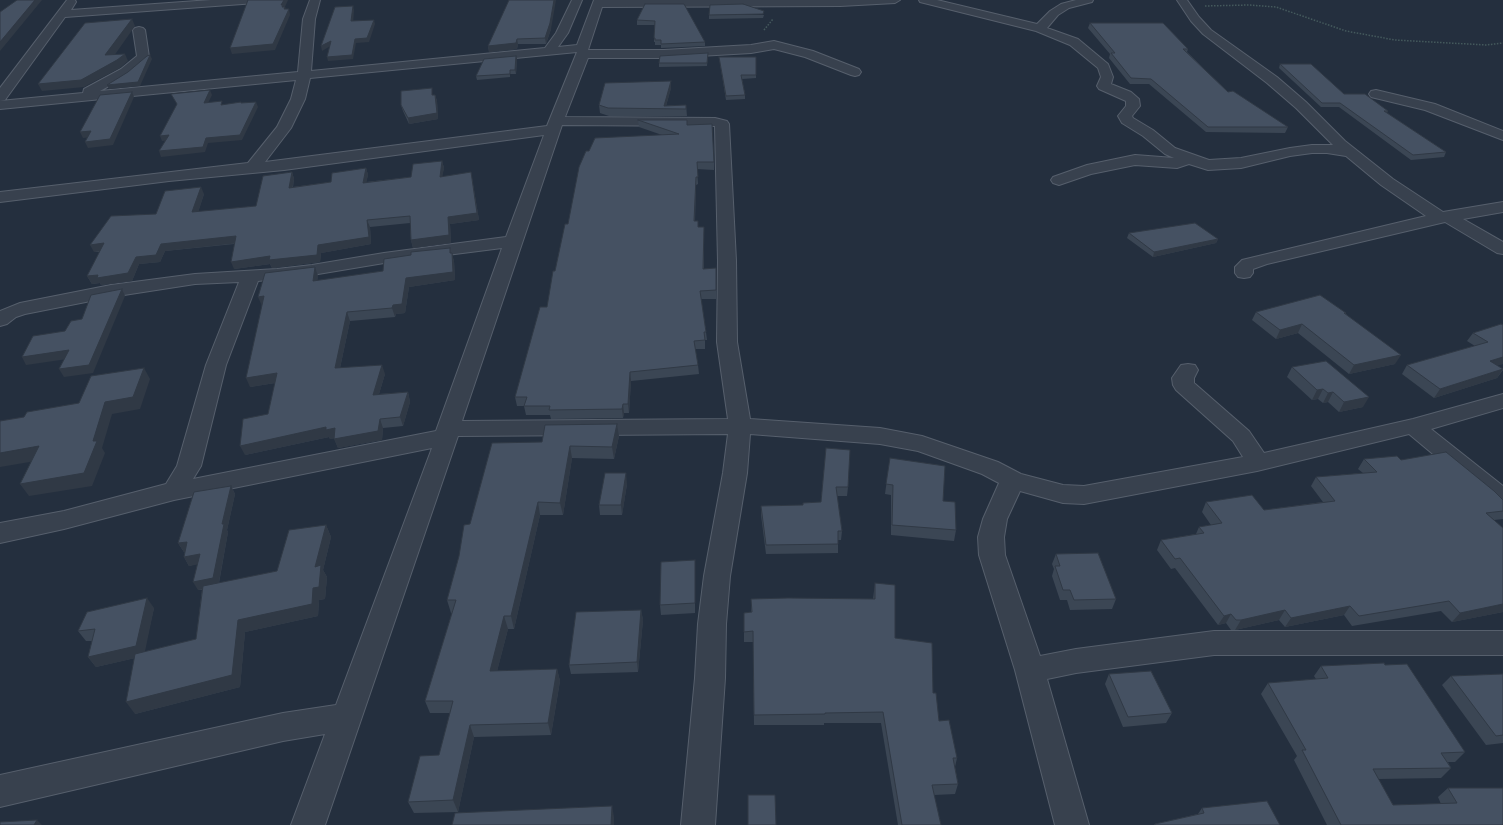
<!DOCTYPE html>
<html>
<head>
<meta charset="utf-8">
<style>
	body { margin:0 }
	canvas { display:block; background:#242f3e }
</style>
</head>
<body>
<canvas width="1503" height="825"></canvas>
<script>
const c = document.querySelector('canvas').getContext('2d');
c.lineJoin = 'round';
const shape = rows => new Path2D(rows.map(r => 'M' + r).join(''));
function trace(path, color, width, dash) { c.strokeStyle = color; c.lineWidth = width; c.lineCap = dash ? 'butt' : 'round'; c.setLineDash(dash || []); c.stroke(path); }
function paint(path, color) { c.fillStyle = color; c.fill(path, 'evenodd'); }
const path = shape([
	[1205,6,1249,5,1276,7,1346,31,1395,40,1486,45,1503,43],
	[764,30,773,19]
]);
const minor = shape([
	[67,0,75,0,76,2,71,10,211,0,261,0,256,3,65,17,5,100,0,101,83,93,84,89,121,69,137,56,133,30,135,28,139,27,143,28,145,30,149,57,129,75,100,91,298,72,303,19,310,0,320,0,315,19,311,71,545,48,556,33,572,0,582,0,568,33,558,47,577,45,594,0,900,0,895,3,840,6,602,7,588,50,664,50,751,45,774,41,813,51,859,69,861,72,859,75,855,76,851,75,805,57,774,49,751,53,664,58,588,58,565,117,715,118,727,121,729,124,736,261,737,342,750,419,880,428,922,436,998,462,1021,474,1063,485,1084,486,1243,457,1233,441,1176,390,1173,385,1172,378,1181,365,1188,364,1195,365,1198,370,1194,378,1194,383,1249,431,1264,453,1413,419,1503,394,1503,408,1431,429,1503,486,1503,508,1494,505,1409,434,1257,471,1084,504,1063,503,1020,491,1007,519,1004,537,1005,555,1040,656,1076,649,1214,631,1503,631,1503,655,1214,655,1076,673,1047,679,1089,825,1055,825,1015,670,979,555,978,537,983,519,999,483,982,474,918,451,880,444,750,434,747,473,730,576,726,624,725,678,715,825,681,825,695,678,698,624,704,576,723,473,728,434,458,436,325,825,291,825,325,734,283,741,0,807,0,775,283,713,336,705,432,448,174,500,64,529,0,543,0,523,64,511,166,484,177,466,206,365,239,282,195,284,111,297,25,314,16,317,7,324,0,326,0,311,20,303,111,285,195,274,277,269,312,265,384,253,506,237,544,135,284,170,169,181,0,202,0,192,248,163,277,127,291,99,296,80,0,109,0,88,67,0],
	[577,52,547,126,265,162,291,128,305,99,310,78,577,52],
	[562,125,715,126,718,261,717,342,728,419,462,421,562,125],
	[502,248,436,431,193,479,201,466,226,365,258,281,312,275,384,263,502,248],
	[919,0,937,0,1037,24,1050,11,1061,4,1076,0,1093,0,1092,2,1069,8,1058,15,1047,28,1078,39,1108,64,1113,77,1111,84,1131,92,1139,99,1140,106,1132,116,1133,118,1153,130,1175,148,1209,160,1241,158,1290,148,1312,145,1333,145,1296,108,1267,83,1203,34,1191,21,1177,0,1187,0,1199,17,1211,30,1277,77,1306,102,1345,141,1393,179,1443,212,1503,202,1503,212,1463,219,1503,242,1503,254,1497,253,1445,222,1267,264,1253,269,1253,273,1250,277,1244,278,1238,277,1235,273,1235,267,1242,260,1426,216,1381,185,1346,156,1327,153,1312,153,1290,156,1241,168,1208,170,1189,164,1177,168,1135,165,1091,174,1059,185,1053,183,1051,180,1053,177,1087,165,1135,155,1174,158,1165,154,1143,136,1122,123,1118,116,1126,106,1126,101,1099,89,1097,86,1101,77,1098,68,1070,45,1036,31,920,2,919,0],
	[1376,90,1435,104,1503,131,1503,140,1425,110,1371,97,1369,94,1371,91,1376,90]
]);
const wall = shape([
	[645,4,705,42,705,46,661,48,661,45,655,45,655,42,654,42,654,38,655,25,637,25,637,20],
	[709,15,764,15,763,18,709,19],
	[1090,23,1188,49,1187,52,1228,92,1288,127,1285,133,1206,132,1149,84,1130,84,1109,58,1110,54,1088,28],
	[551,29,546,44,518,44,517,49,489,52,488,46],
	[708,53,707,66,659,67,659,63],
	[516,56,517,59,516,74,510,74,510,77,477,80,476,76],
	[719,57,756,57,756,78,742,79,745,95,745,99,726,100],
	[1280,64,1344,94,1388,111,1387,113,1446,152,1444,157,1411,160,1339,107,1321,107,1279,68],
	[671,81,671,88,666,106,686,105,687,116,609,116,600,113,599,105],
	[434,95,435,95,437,101,438,119,409,124,403,111,401,105],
	[638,120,687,125,714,162,714,170,697,169,698,184,696,185,695,221,698,221,698,227,704,236,704,269,716,268,716,299,701,299,706,332,707,340,705,340,705,349,695,349,698,365,699,374,631,381,629,413,624,413,623,418,551,419,550,415,526,415,524,406,517,406,515,397,547,307,555,271,568,224,589,151,662,135,639,127],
	[442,161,444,168,442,176,472,179,479,220,450,224,451,243,413,248,411,240,410,223,370,227,371,244,321,253,320,262,272,268,270,264,234,269,234,244,165,251,160,262,139,264,132,281,101,285,100,283,92,284,87,276,100,252,94,252,156,214,204,194,198,212,256,206,292,172,294,179,293,187,331,182,366,168,368,175,366,182,411,177],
	[1129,233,1218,239,1216,243,1153,257,1127,238],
	[451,253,454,261,455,280,409,287,405,313,396,314,395,317,350,321,340,368,385,374,379,394,408,392,410,402,403,426,383,428,382,440,338,448,334,438,330,439,329,437,245,455,268,414,275,383,250,387,315,267,318,276,317,281,383,271],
	[1256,312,1346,313,1346,314,1395,364,1349,374,1298,333,1276,339,1252,320],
	[1503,325,1498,366,1503,369,1503,370,1497,378,1434,398,1402,374,1407,365,1475,346,1467,341,1473,333],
	[1292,367,1363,407,1339,412,1328,402,1323,403,1318,399,1312,400,1287,377],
	[617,424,619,436,614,459,572,458,563,515,540,515,514,629,508,629,497,671,557,669,560,681,551,735,474,737,458,812,414,813,408,802,439,755,450,713,430,713,425,701,452,613,451,613,447,600,470,524,542,442],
	[826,448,848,487,847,496,837,496,842,531,841,540,838,540,838,553,766,554,761,515,761,506,803,505,803,503,821,502],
	[890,458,943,501,956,530,954,541,891,535,891,495,885,494],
	[1364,459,1401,460,1503,500,1503,519,1494,520,1503,528,1503,612,1452,622,1441,611,1352,626,1344,615,1285,627,1279,620,1235,630,1231,630,1226,623,1218,625,1175,568,1171,569,1157,550,1161,540,1196,534,1199,527,1211,525,1202,512,1206,502,1264,510,1323,502,1311,486,1316,477,1363,473,1358,469],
	[627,484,622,515,600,515,599,505],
	[231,486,235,494,227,530,228,532,219,583,277,571,326,525,331,537,323,570,327,577,325,599,319,600,318,616,245,632,240,687,135,714,135,658,96,667,88,657,92,641,86,641,78,631,154,608,144,652,196,639,202,590,198,590,197,564,189,566,184,557,185,552,184,552,178,543],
	[1056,554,1116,599,1112,609,1070,610,1067,600,1060,600,1052,576,1054,569,1052,564],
	[695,570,695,613,661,615,660,605],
	[875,583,895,638,933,693,939,721,957,758,955,767,958,784,955,794,934,795,941,825,898,825,881,723,824,723,824,725,754,725,753,642,744,642,744,613,751,612,751,599,873,599],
	[641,610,643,620,638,672,571,674,569,665],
	[1385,665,1465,752,1455,762,1448,762,1451,768,1441,778,1378,779,1393,805,1441,804,1438,797,1448,788,1503,825,1327,825,1294,760,1297,756,1261,694,1268,683,1316,679,1314,676,1321,666],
	[1109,674,1172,713,1166,723,1123,727,1105,684],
	[1503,674,1503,743,1486,745,1442,685,1451,676],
	[1202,808,1280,825,1154,825,1155,824,1198,814]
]);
const shadedWall = shape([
	[35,0,42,0,0,51,0,42],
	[284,0,288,0,284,9,285,7,287,13,289,9,290,15,275,50,232,54,230,48,281,5],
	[554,0,556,0,551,29,546,44,545,38],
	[353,6,354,10,353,25,351,21],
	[132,19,135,26,109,63,105,55],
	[374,20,375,24,369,42,356,43,353,59,328,61,327,57],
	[517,39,518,44,517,49,489,52,488,46],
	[331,41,332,45,322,51,321,46],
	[125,54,128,61,120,68,84,87,42,91,38,84],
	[150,55,152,59,140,86,109,89,107,85,138,82],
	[516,56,517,59,516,74,515,70],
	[671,81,671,88,665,109,664,106],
	[210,90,212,95,206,107,204,103],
	[132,92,134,97,113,145,88,148,85,142],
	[435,95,437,101,438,119,409,124,408,118],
	[256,102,258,107,242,140,208,143,205,152,161,157,159,151],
	[91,131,94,137,83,138,80,132],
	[169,135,172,140,162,141,160,136],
	[442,161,444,168,441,184,440,177],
	[366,168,368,175,365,190,363,183],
	[292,172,294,179,291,195,289,188],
	[471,172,479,220,450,224,451,243,413,248,411,240,448,217],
	[696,177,696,185,694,229,694,221],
	[201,187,204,194,196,219,192,212],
	[367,220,370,227,371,244,321,253,320,262,272,268,270,264,234,269,231,262,318,245],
	[236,236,239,243,165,251,160,262,139,264,132,281,101,285,100,283,92,284,87,276,136,257,161,244],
	[1218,239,1216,243,1153,257,1154,252],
	[104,243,108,250,94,252,90,245],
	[452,253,454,261,455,280,409,287,405,313,396,314,395,317,392,308,393,305,406,278],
	[315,267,318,276,316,290,313,281],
	[122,289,125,296,93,373,64,377,59,369],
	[264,296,262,306,258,297],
	[347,312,350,321,338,377,335,368],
	[1302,324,1298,333,1276,339,1280,330],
	[69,350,74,358,26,365,22,357],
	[1401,355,1395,364,1349,374,1354,365],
	[1503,357,1503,364,1484,370,1490,361],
	[382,365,385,374,376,404,373,395],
	[144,368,150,379,140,409,112,414,102,448,105,453,92,486,29,496,20,484,93,441,105,402],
	[1503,369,1497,378,1434,398,1440,389],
	[630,372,631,381,629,413,628,404],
	[277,373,281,382,250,387,246,378],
	[1323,389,1318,399,1312,400,1317,390],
	[408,392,410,402,403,426,400,417],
	[1333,392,1328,402,1323,403,1328,393],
	[1369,397,1363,407,1339,412,1344,402],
	[623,404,624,413,623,418,622,409],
	[380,419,383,428,382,440,338,448,334,439],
	[617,424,619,436,614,459,612,447],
	[326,427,335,428,339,438,330,439,329,437,245,455,240,446],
	[39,446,47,459,0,467,0,453],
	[570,446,572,458,563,515,560,503],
	[626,473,627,484,622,515,621,505],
	[231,486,235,494,227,530,228,532,218,587,198,590,193,582,222,524],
	[538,502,540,515,514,629,511,616],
	[326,525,331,537,323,570,327,577,325,599,319,600,318,616,245,632,240,687,135,714,126,702,238,620,315,567],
	[187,542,193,550,184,552,178,543],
	[200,554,205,563,189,566,184,557],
	[147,598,154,608,144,656,96,667,88,657],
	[1503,604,1503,612,1452,622,1460,613],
	[1350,606,1344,615,1285,627,1291,618],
	[641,610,643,620,638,672,637,662],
	[1285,610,1279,620,1235,630,1241,620],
	[1231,614,1226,623,1218,625,1224,616],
	[504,616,508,629,494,683,490,671],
	[557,669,560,681,551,735,548,723],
	[470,725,474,737,458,812,453,800],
	[612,806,614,817,614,825,611,825],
	[37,820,42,825,34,825]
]);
const building = shape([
	[17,0,35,0,0,42,0,12,17,0],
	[248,0,284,0,281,5,283,5,282,7,285,7,284,9,289,9,273,44,230,48,248,0],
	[509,0,554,0,550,23,545,38,517,39,516,43,488,46,509,0],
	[645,4,684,4,705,42,661,44,661,40,655,40,655,38,654,38,655,21,637,20,645,4],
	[743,4,764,11,763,14,709,15,710,5,743,4],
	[353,6,351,21,374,20,367,38,355,39,352,55,327,57,331,41,321,46,335,7,353,6],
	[132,19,105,55,125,54,117,60,81,80,38,84,85,23,132,19],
	[1090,23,1163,23,1188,49,1183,49,1228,92,1233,91,1288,127,1208,127,1151,79,1131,78,1111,53,1115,53,1090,23],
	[708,53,707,63,659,63,660,56,708,53],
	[150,55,138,82,107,85,128,72,147,56,150,55],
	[516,56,515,70,510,70,510,74,476,76,484,59,516,56],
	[719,57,756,57,756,75,741,75,745,95,726,96,719,57],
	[1280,64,1311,64,1344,94,1365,94,1388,111,1384,111,1446,152,1413,155,1340,103,1322,103,1280,64],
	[671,81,664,106,686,105,686,109,608,108,599,105,605,83,671,81],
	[432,88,432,95,435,95,437,113,408,118,401,105,401,91,432,88],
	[210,90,204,103,222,101,221,105,241,102,241,103,256,102,240,135,206,138,203,147,159,151,169,135,160,136,177,104,171,94,210,90],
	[132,92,110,139,85,142,91,131,80,132,100,95,132,92],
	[638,120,687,120,687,125,712,124,714,162,697,162,698,177,696,177,694,221,698,221,698,227,704,227,703,269,716,268,716,290,700,291,706,332,704,332,705,340,694,341,698,365,630,372,628,404,623,404,622,409,549,410,550,406,524,406,527,397,515,397,540,307,547,307,553,271,555,271,565,224,568,224,579,167,586,151,589,151,595,138,679,134,638,120],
	[442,161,440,177,471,172,477,213,448,217,449,235,411,240,410,216,367,220,369,237,318,245,317,255,269,260,270,256,231,262,236,236,161,244,156,255,136,257,128,273,97,278,98,275,87,276,104,243,90,245,111,216,156,214,165,191,201,187,192,212,256,206,263,176,292,172,289,188,331,182,332,173,366,168,363,183,411,177,413,164,442,161],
	[1195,223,1218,239,1154,252,1129,233,1195,223],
	[450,248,450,253,452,253,453,272,406,278,402,304,393,305,392,308,347,312,335,368,382,365,373,395,408,392,400,417,380,419,378,431,334,439,335,428,326,430,326,427,240,446,243,419,268,414,277,373,246,378,264,296,258,297,265,273,315,267,313,281,383,271,384,259,411,255,411,252,450,248],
	[122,289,89,365,59,369,69,350,22,357,33,336,65,331,71,321,82,319,91,295,122,289],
	[1320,295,1346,313,1344,313,1401,355,1354,365,1302,324,1280,330,1256,312,1320,295],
	[1501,324,1503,325,1503,357,1490,361,1503,369,1440,389,1407,365,1488,342,1473,333,1501,324],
	[1326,361,1369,397,1344,402,1333,392,1328,393,1323,389,1317,390,1292,367,1326,361],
	[144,368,133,397,105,402,93,441,97,441,84,473,20,484,39,446,0,453,0,421,24,417,27,412,79,403,91,376,144,368],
	[617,424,612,447,570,446,560,503,538,502,511,616,504,616,490,671,557,669,548,723,470,725,453,800,408,802,420,756,439,755,453,701,425,701,456,600,447,600,459,556,464,525,470,524,492,443,542,442,545,425,617,424],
	[826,448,850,450,848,487,836,487,842,531,838,531,838,544,766,545,761,506,803,505,803,503,821,502,826,448],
	[1446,452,1494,491,1503,500,1503,511,1486,513,1503,528,1503,604,1460,613,1449,601,1359,616,1350,606,1291,618,1285,610,1241,620,1236,620,1231,614,1224,616,1180,558,1175,559,1161,540,1204,533,1199,527,1222,523,1206,502,1252,495,1264,510,1335,501,1316,477,1377,472,1364,459,1397,456,1401,460,1446,452],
	[890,458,945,466,943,501,955,502,956,530,892,525,893,485,886,484,890,458],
	[605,473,626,473,621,505,599,505,605,473],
	[231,486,222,524,224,524,213,578,193,582,200,554,184,557,187,542,178,543,194,492,231,486],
	[326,525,315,567,321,565,319,587,313,588,312,604,238,620,232,675,126,702,135,654,196,639,203,586,277,571,289,530,326,525],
	[1098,553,1116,599,1074,600,1070,590,1063,590,1055,566,1060,566,1056,554,1098,553],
	[695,560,695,603,660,605,661,562,695,560],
	[875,583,895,585,895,638,932,643,933,693,936,693,939,721,949,720,957,758,953,758,958,784,932,785,941,825,902,825,883,712,825,713,825,714,754,715,753,631,744,632,744,613,752,612,751,599,788,598,875,599,875,583],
	[147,598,136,646,88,657,95,629,78,631,87,612,147,598],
	[641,610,637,662,569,665,576,612,641,610],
	[1384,663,1385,665,1407,664,1465,752,1441,753,1451,768,1373,769,1393,805,1457,803,1448,788,1503,788,1503,825,1341,825,1302,750,1306,750,1268,683,1328,678,1321,666,1384,663],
	[1151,671,1172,713,1128,717,1109,674,1151,671],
	[1503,674,1503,735,1496,736,1451,676,1503,674],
	[748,795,775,795,776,825,748,825,748,795],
	[1267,801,1280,825,1155,825,1155,824,1204,813,1202,808,1267,801],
	[612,806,611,825,452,825,455,813,612,806],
	[37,820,34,825,0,825,0,822,37,820]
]);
trace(minor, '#565f6c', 2);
trace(path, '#44595c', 1.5, [1.5, 1.5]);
paint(minor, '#38414e');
paint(wall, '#3b4654');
paint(shadedWall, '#303945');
paint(building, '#455162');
trace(building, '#303945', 1);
</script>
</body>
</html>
